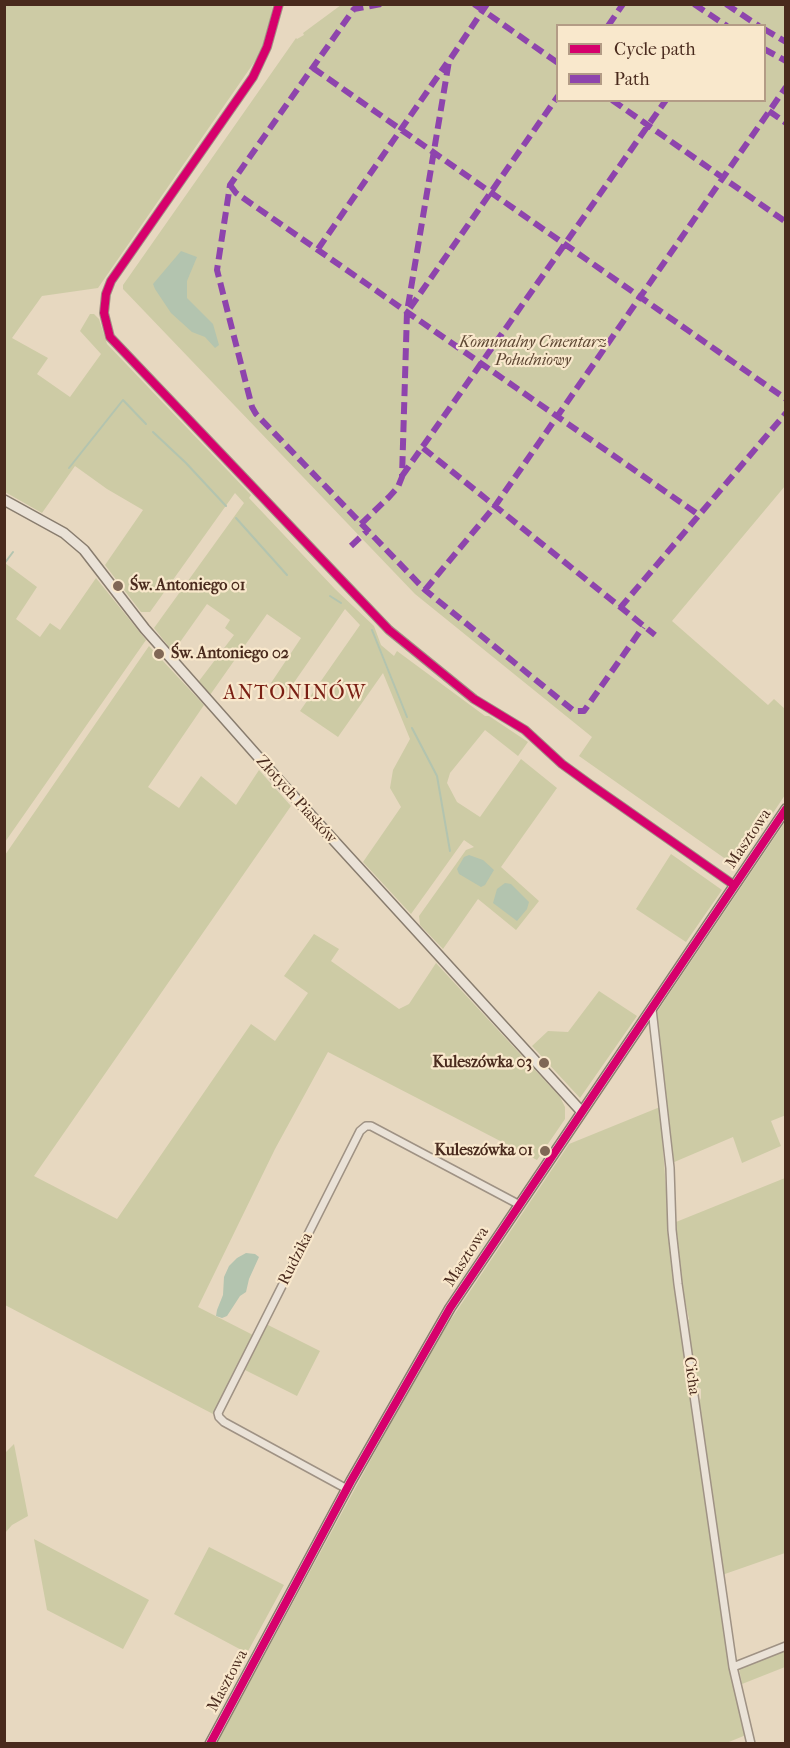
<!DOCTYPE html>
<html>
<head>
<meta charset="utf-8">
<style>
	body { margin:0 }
	#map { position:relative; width:790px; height:1748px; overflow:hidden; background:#e7d8c0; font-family:"IM FELL French Canon",serif }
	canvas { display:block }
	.frame { position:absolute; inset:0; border:6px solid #492a1d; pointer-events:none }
	.legend { position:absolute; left:556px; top:24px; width:210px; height:78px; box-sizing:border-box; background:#f9e8cc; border:2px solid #b39c86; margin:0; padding:8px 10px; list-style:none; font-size:18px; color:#492a1d }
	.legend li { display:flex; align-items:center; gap:12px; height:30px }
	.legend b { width:30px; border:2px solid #b39c86 }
</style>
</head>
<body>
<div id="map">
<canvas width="790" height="1748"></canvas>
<div class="frame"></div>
<ul class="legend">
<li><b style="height:8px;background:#d6006c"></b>Cycle path</li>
<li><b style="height:8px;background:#8e44ad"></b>Path</li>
</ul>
</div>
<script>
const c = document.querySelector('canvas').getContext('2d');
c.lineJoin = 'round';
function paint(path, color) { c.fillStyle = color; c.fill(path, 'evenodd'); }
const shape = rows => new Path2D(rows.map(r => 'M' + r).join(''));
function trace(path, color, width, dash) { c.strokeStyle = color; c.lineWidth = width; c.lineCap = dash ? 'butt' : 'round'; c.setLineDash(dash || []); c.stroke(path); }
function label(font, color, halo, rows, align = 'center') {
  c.font = font + ' "IM FELL French Canon",serif'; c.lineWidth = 4.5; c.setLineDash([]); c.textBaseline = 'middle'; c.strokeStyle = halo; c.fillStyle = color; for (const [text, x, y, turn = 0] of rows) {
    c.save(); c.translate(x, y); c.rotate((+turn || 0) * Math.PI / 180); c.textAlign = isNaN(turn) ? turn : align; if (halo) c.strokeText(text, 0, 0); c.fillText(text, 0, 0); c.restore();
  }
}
const green = shape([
	[4,5,273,5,264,48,98,288,42,296,12,338,48,358,37,374,70,397,101,354,80,331,90,314,94,314,99,319,107,344,251,495,249,498,335,589,374,626,381,645,394,656,397,651,485,716,489,716,528,742,518,756,485,730,450,773,447,783,457,802,480,817,521,759,557,788,501,867,539,901,516,930,478,899,443,949,420,925,419,916,466,850,474,847,464,840,411,914,363,862,401,807,390,788,393,770,410,739,383,673,338,737,300,711,360,625,345,609,286,694,271,683,301,638,267,614,210,695,199,681,234,635,225,628,230,620,207,604,173,652,154,628,244,503,235,493,150,612,141,612,105,565,143,510,107,489,75,466,42,513,5,492,4,349,6,347,4,345],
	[341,5,785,5,785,486,672,621,768,705,774,699,785,709,785,795,737,867,579,756,592,737,415,594,123,289,123,285,296,38,297,39,304,35,303,33],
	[558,26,764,26,764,100,558,100],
	[5,563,37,587,16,619,40,637,50,623,60,630,96,578,146,640,5,842],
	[149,646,204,705,148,787,179,808,201,776,236,805,259,770,291,806,34,1176,117,1219,251,1024,275,1041,308,993,284,976,314,934,339,949,331,961,399,1009,409,1004,436,963,560,1097,565,1107,565,1119,537,1160,328,1052,275,1149,198,1307,253,1335,213,1414,5,1305,5,855],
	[785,822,786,1115,771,1121,781,1146,742,1163,733,1137,672,1163,667,1102,655,1015],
	[671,854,722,890,686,942,636,909],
	[599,991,637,1016,580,1098,532,1046,548,1031,568,1032],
	[660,1107,669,1231,729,1667,746,1735,724,1744,216,1744,431,1349,569,1144],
	[785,1178,785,1553,722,1575,699,1402,701,1398,701,1389,696,1386,687,1322,689,1319,681,1283,676,1222],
	[266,1324,320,1351,297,1396,243,1369],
	[14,1444,28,1516,12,1525,5,1533,5,1453],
	[34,1539,149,1600,123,1649,47,1610],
	[209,1547,284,1585,247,1653,174,1614],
	[785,1649,785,1667,742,1684,739,1668]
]);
const water = shape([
	[181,251,197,257,187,281,187,298,213,324,219,345,215,348,205,337,192,332,171,313,155,289,153,284],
	[469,855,483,860,494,870,485,885,481,887,459,874,457,869,464,857],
	[505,883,511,884,529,902,527,909,517,921,493,903,497,889],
	[246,1253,255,1254,259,1257,249,1279,246,1292,240,1296,227,1316,222,1318,216,1316,217,1310,223,1295,224,1277,229,1266,237,1258]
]);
const stream = shape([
	[153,432,186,463,226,506],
	[69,468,123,400,146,424],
	[236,518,287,575],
	[4,564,13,552],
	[330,596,341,603],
	[372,630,407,717],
	[412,728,437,776,450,851]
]);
const street = shape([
	[279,4,267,47,253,77,111,281,106,294,104,313,110,337,389,630,474,699,525,730,562,764,591,785,734,885],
	[652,1009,670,1168,672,1230,678,1284,733,1667,751,1744],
	[347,1489,224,1422,219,1417,218,1413,360,1131,366,1126,371,1126,518,1204],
	[733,1667,786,1646]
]);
const secondary = shape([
	[4,500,64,533,84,550,145,629,276,777,581,1111],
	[210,1744,351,1481,450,1308,786,809]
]);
const quiet = shape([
	[381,4,354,9,230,185,217,270,252,407,256,414,425,590,574,711,584,711,643,627],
	[474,4,558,63],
	[694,4,727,26],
	[726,4,759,26],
	[608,26,623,4],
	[764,29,786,42],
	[764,49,786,61],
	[313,68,786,399],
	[612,100,786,222],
	[769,111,786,123],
	[230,185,236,193,699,515],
	[318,249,447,63],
	[410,308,558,96],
	[423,448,655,635],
	[402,476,666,100],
	[361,524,389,497,398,487,402,477,407,312,449,61,487,4],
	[351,546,367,531],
	[425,590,495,506,786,87],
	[620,608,786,413]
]);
const cycleway = shape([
	[279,4,267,47,253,77,111,281,106,294,104,313,110,337,389,630,474,699,525,730,562,764,591,785,734,885],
	[210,1744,351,1481,450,1308,786,809]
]);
const markers = [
	[118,586,6,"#806756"],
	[159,654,6,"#806756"],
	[544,1063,6,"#806756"],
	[545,1151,6,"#806756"]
];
const parkNames = [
	["Komunalny Cmentarz",533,343],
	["Południowy",533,361]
];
const poiNames = [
	["Św. Antoniego 01",130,586],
	["Św. Antoniego 02",171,654],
	["Kuleszówka 03",532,1063,"right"],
	["Kuleszówka 01",533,1151,"right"]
];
const streetNames = [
	["Złotych Piasków",296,800,48],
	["Masztowa",749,839,-56],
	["Masztowa",467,1257,-57],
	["Rudzika",296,1259,-63],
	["Cicha",691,1376,82],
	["Masztowa",228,1681,-62]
];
const quarterNames = [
	["ANTONINÓW",295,694]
];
paint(green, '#cdcba5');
paint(water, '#b3c4af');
trace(stream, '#b3c4af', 2);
trace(street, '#9f9284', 10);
trace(secondary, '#887c6e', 12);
trace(street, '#eae2d7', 7);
trace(secondary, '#eae2d7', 9);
trace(quiet, '#8e44ad', 6, [12, 6]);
trace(cycleway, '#d6006c', 8);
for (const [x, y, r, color] of markers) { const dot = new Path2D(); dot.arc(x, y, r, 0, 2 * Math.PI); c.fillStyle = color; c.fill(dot); trace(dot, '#f9e8cc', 2); }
label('italic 16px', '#5f4834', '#f9e8cc', parkNames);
label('bold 16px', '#492a1d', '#f9e8cc', poiNames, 'left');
label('16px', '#492a1d', '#f9e8cc', streetNames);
c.letterSpacing = '1.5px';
label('20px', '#7a1f14', '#f9e8cc', quarterNames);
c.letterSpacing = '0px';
</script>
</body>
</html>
